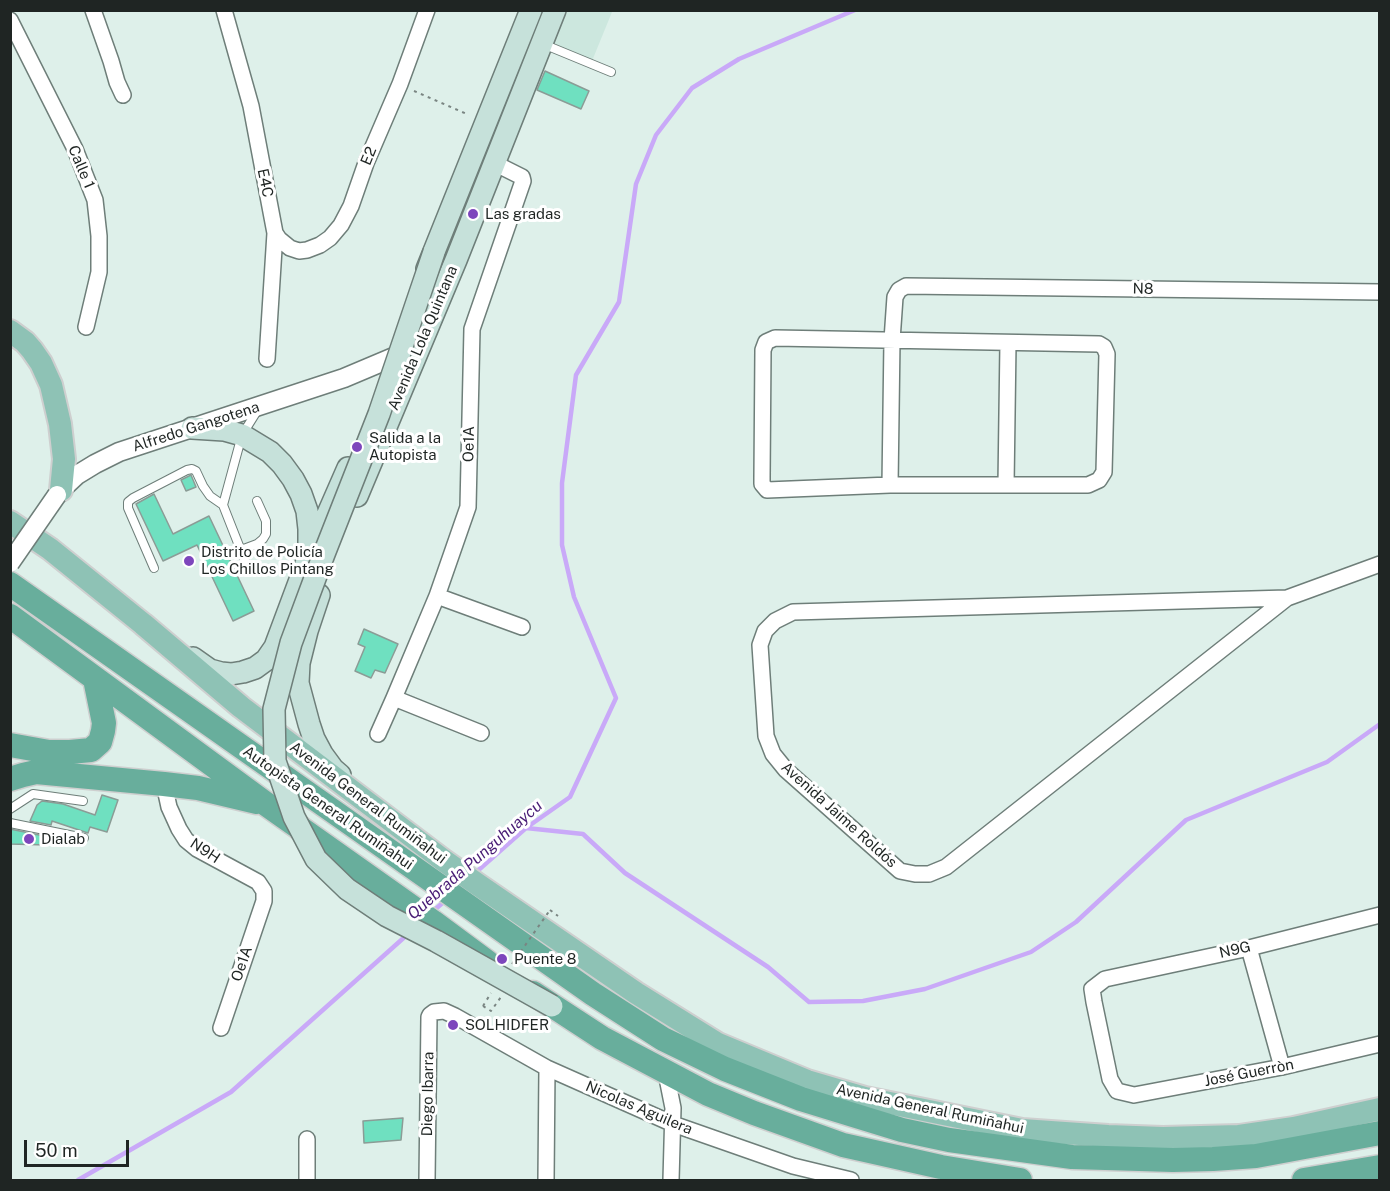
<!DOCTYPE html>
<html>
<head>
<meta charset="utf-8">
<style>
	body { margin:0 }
	#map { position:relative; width:1390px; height:1191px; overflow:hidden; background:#def0ea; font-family:"Public Sans",sans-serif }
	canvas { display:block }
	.frame { position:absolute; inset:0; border:12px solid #1f2523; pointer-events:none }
	.scale { position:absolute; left:24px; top:1140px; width:105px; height:27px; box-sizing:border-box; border:3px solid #1f2523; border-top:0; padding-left:8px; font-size:18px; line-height:21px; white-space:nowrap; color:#1f2523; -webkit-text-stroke:4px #fff; paint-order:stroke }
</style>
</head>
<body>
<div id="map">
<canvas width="1390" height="1191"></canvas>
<div class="frame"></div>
<div class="scale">50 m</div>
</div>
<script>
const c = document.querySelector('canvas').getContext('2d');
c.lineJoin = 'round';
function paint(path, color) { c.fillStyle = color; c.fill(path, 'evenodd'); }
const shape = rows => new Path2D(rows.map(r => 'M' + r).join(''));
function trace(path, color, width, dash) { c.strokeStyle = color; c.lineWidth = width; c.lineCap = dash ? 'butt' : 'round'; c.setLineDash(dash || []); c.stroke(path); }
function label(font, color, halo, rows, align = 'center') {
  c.font = font + ' "Public Sans",sans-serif'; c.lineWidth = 6; c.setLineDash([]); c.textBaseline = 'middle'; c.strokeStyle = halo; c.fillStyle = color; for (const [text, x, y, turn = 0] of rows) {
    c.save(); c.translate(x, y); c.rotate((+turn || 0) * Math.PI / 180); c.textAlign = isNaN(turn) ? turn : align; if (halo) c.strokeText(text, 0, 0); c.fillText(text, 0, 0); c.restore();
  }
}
const built = shape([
	[608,10,612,12,592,61,551,45,565,11]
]);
const stream = shape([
	[526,828,583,834,625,873,768,967,809,1002,863,1001,925,989,1031,952,1076,922,1186,820,1327,762,1380,724],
	[474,874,526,828,570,797,616,698,574,597,562,545,562,483,576,375,619,302,636,184,656,135,692,88,739,59,855,10],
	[432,912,446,900],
	[78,1180,231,1092,408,934]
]);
const building = shape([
	[545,71,589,91,581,109,537,90,545,71],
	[191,475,196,487,186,491,181,480,191,475],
	[154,494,173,534,209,516,254,611,233,621,197,545,163,561,136,504,154,494],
	[364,629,398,644,385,673,375,670,371,678,355,671,365,647,358,644,364,629],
	[102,795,118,800,107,832,90,827,88,833,52,821,51,825,30,821,37,805,42,801,63,804,95,815,102,795],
	[10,829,49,837,47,845,10,844,10,829],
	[403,1118,401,1140,364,1143,363,1121,403,1118]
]);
const path = shape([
	[414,91,469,115],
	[550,910,558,916],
	[483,1006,491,1011,501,997]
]);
const service = shape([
	[543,44,611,72],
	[223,505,247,566],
	[241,550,257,544,263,539,266,534,266,521,257,501],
	[154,568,128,508,128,502,133,498,187,470,192,469,196,471,203,486,210,496,223,505,242,435,257,411],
	[10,809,33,794,83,801],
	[10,823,84,838]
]);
const minor = shape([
	[93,10,111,61,117,82,123,95],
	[224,10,251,106,275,233,267,359],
	[10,20,75,149,95,200,99,236,99,272,86,327],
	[275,233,279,239,290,248,299,251,307,250,320,245,330,238,341,225,351,206,366,163,400,84,427,10],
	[775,338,1099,344,1104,347,1107,354,1104,472,1099,480,1088,485,890,485,767,490,762,484,762,477,763,350,766,342,775,338],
	[890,485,892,340,895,297,899,290,906,286,1380,292],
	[1006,485,1008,343],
	[437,596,522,627],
	[1287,598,793,612,775,621,765,631,760,645,766,736,773,754,786,770,900,871,915,874,929,874,946,867,1287,598,1380,564],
	[394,698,481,733],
	[378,734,394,698,437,596,468,507,472,329,523,181,522,177,494,163],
	[164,784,169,807,179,829,186,840,197,849,258,882,264,891,264,901,221,1028],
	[1380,915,1249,948,1105,979,1092,989,1094,1002,1110,1079,1117,1091,1134,1095,1282,1067,1380,1044],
	[1249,948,1282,1067],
	[666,1073,673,1108,671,1180],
	[307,1180,307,1139],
	[427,1180,429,1017,430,1015,434,1012,444,1011,455,1016,547,1068,673,1124,793,1166,851,1180],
	[546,1180,547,1068]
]);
const tertiary = shape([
	[57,495,61,490,77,475,95,464,119,452,344,378,408,351]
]);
const secondary = shape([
	[427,269,531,10],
	[192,428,224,430,242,435,270,452,282,464,293,479,301,494,307,511,309,529,309,548],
	[357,496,456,260,555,10],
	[319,595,307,631,299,663,298,683,309,724,314,739,322,754,333,769,340,775],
	[193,658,210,670,221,673,231,674,243,672,255,668,266,660,275,647,306,564,348,468]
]);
const primary = shape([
	[10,331,25,342,32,350,41,363,51,385,60,424,64,459,61,490],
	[10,522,50,549,143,624,241,707,443,860,477,884,636,993,718,1044,807,1081,865,1098,1022,1130,1108,1136,1163,1138,1239,1136,1294,1128,1380,1109]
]);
const trunk = shape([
	[10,584,593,994,663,1039,725,1069,801,1099,902,1130,949,1140,1072,1157,1173,1160,1213,1159,1256,1156,1380,1133],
	[10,616,266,804,433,922,487,962],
	[10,745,49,752,70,752,91,750,100,742,103,731,104,723,95,679],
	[10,779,23,775,36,772,164,784,198,788,257,802],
	[533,993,602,1038,708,1094,754,1113,843,1145,941,1167,1020,1180],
	[1304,1180,1380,1167]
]);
const pathBridge = shape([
	[512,964,550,910],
	[483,1006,491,993]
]);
const tertiaryBridge = shape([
	[10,563,57,495]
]);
const secondaryBridge = shape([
	[434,252,379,414,324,554,291,643,274,709,275,761,294,817,316,859,347,889,387,916,436,941,552,1006]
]);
const markers = [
	[473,214,6,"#7d46bc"],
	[357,447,6,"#7d46bc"],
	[189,561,6,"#7d46bc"],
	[29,839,6,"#7d46bc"],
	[502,959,6,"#7d46bc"],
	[453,1025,6,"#7d46bc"]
];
const streetNames = [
	["E2",369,156,-68],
	["Calle 1",81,167,67],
	["E4C",265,183,78],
	["N8",1143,289,1],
	["Avenida Lola Quintana",423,338,-67],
	["Alfredo Gangotena",196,427,-18],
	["Oe1A",469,444,-89],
	["Avenida General Rumiñahui",368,803,37],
	["Autopista General Rumiñahui",328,808,35],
	["Avenida Jaime Roldós",839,815,42],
	["N9H",205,851,33],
	["N9G",1235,950,-13],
	["Oe1A",242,964,-71],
	["José Guerròn",1249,1073,-11],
	["Diego Ibarra",428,1094,-89],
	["Nicolas Aguilera",639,1108,23],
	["Avenida General Rumiñahui",930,1109,12]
];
const poiNames = [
	["Las gradas",485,214],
	["Salida a la",369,438],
	["Autopista",369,455],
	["Distrito de Policía",201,552],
	["Los Chillos Pintang",201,569],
	["Dialab",41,839],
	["Puente 8",514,959],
	["SOLHIDFER",465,1025]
];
const waterNames = [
	["Quebrada Punguhuaycu",475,860,-41]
];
paint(built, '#cce7de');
trace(stream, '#c9a9f8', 4.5);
paint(building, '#6fe0c0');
trace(building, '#8b9c96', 1.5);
trace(service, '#6e7e79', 10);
trace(minor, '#6e7e79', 18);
trace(tertiary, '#6e7e79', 21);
trace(secondary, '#6e7e79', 24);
trace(primary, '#cecfcf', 26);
trace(trunk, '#cecfcf', 27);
trace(path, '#7a8582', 2, [3, 4.5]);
trace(service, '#fff', 8);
trace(minor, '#fff', 15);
trace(tertiary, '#fff', 18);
trace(secondary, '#c6e1da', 21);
trace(primary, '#8ec2b5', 22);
trace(trunk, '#68ae9c', 24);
trace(tertiaryBridge, '#6e7e79', 21, []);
trace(secondaryBridge, '#6e7e79', 24, []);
trace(pathBridge, '#7a8582', 2, [3, 4.5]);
trace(tertiaryBridge, '#fff', 18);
trace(secondaryBridge, '#c6e1da', 21);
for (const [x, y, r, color] of markers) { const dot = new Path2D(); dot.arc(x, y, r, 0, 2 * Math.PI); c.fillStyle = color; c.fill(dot); trace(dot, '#fff', 2); }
label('15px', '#1f2523', '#fff', streetNames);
label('15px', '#1f2523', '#fff', poiNames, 'left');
label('italic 16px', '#481c75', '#fff', waterNames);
</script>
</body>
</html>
